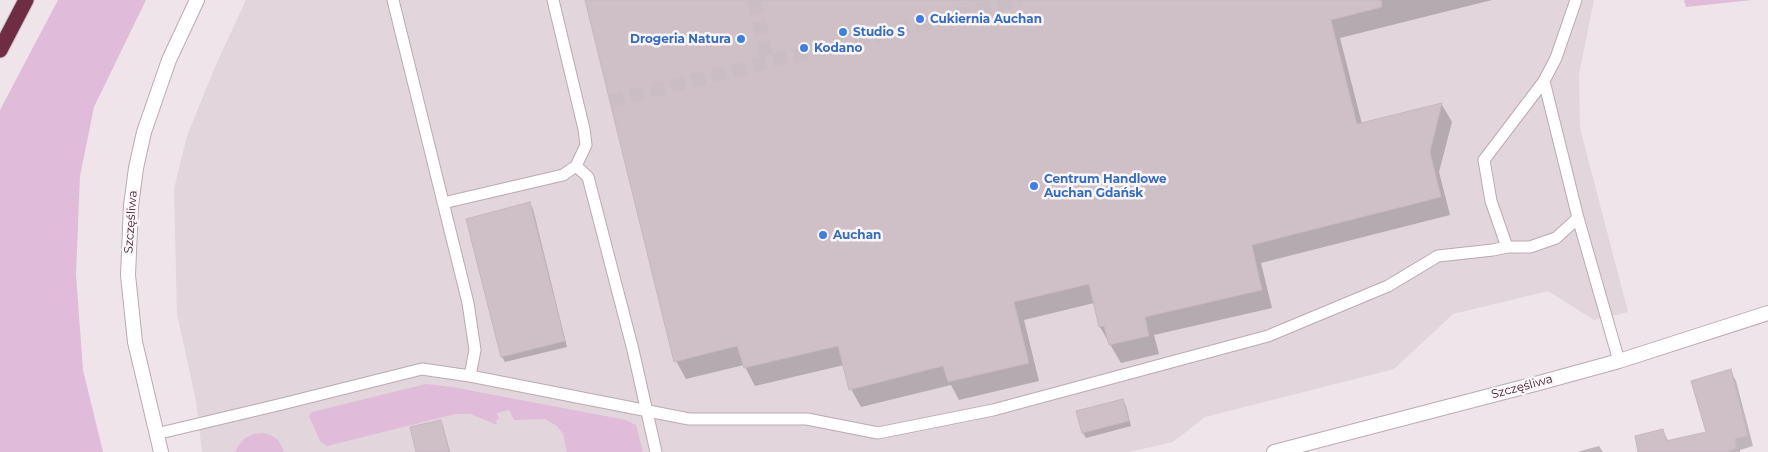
<!DOCTYPE html>
<html>
<head>
<meta charset="utf-8">
<style>
	body { margin:0 }
	canvas { display:block; background:#eee4ea }
</style>
</head>
<body>
<canvas width="1768" height="452"></canvas>
<script>
const c = document.querySelector('canvas').getContext('2d');
c.lineJoin = 'round';
function paint(path, color) { c.fillStyle = color; c.fill(path, 'evenodd'); }
const shape = rows => new Path2D(rows.map(r => 'M' + r).join(''));
function trace(path, color, width, dash) { c.strokeStyle = color; c.lineWidth = width; c.lineCap = dash ? 'butt' : 'round'; c.setLineDash(dash || []); c.stroke(path); }
function label(font, color, halo, rows, align = 'center') {
  c.font = font + ' Montserrat,sans-serif'; c.lineWidth = 5; c.setLineDash([]); c.textBaseline = 'middle'; c.strokeStyle = halo; c.fillStyle = color; for (const [text, x, y, turn = 0] of rows) {
    c.save(); c.translate(x, y); c.rotate((+turn || 0) * Math.PI / 180); c.textAlign = isNaN(turn) ? turn : align; if (halo) c.strokeText(text, 0, 0); c.fillText(text, 0, 0); c.restore();
  }
}
const built = shape([
	[246,0,1594,0,1579,74,1580,128,1628,312,1594,320,1548,291,1453,314,1394,369,1205,417,1173,442,1129,452,202,452,196,401,177,314,174,189,187,136,215,67]
]);
const green = shape([
	[58,0,146,0,94,107,80,176,76,274,83,370,103,452,0,452,0,110],
	[1684,0,1752,0,1686,7],
	[426,384,452,387,626,420,636,425,643,452,567,452,563,434,557,426,545,419,514,420,509,410,497,413,499,419,496,420,497,425,470,414,455,414,327,446,320,441,309,416,312,412],
	[262,433,271,435,279,441,284,452,235,452,238,446,245,438,254,434]
]);
const shadow = shape([
	[586,0,1492,0,1340,38,1362,124,1442,105,1452,122,1439,172,1450,215,1261,263,1272,308,1154,335,1159,354,1121,363,1100,327,1094,303,1024,320,1039,381,959,400,951,385,861,407,851,389,844,365,755,386,744,365,686,379,676,361],
	[530,204,533,209,567,347,505,362,502,357,468,219],
	[1730,370,1736,381,1753,446,1740,450,1740,452,1640,452,1662,430,1669,442,1707,433],
	[1123,400,1126,406,1131,426,1086,438,1083,433],
	[440,421,443,426,450,452,417,452],
	[1599,446,1603,452,1577,452]
]);
const building = shape([
	[585,0,1381,0,1382,7,1331,20,1357,124,1442,103,1430,152,1441,197,1252,245,1262,290,1145,317,1149,336,1109,345,1104,326,1099,327,1089,284,1014,302,1029,363,948,382,943,366,849,390,838,346,744,368,737,346,674,362,585,0],
	[530,202,565,341,501,357,466,219,530,202],
	[1731,369,1748,436,1735,439,1737,447,1728,452,1638,452,1635,436,1663,429,1666,441,1706,432,1691,381,1731,369],
	[1123,399,1129,421,1082,433,1076,411,1123,399],
	[441,420,449,452,416,452,410,427,441,420]
]);
const pedestrianTunnel = shape([
	[754,0,768,62],
	[610,101,1019,0]
]);
const service = shape([
	[393,0,468,303,475,350,470,376],
	[1576,0,1556,58,1544,81,1578,218,1619,361],
	[576,166,588,177,633,350,656,452],
	[443,203,563,175,576,166,586,145,584,129,553,0],
	[1507,247,1491,201,1484,160,1544,81],
	[156,434,282,404,422,369,470,376,689,419,807,419,878,433,993,410,1268,336,1388,286,1438,256,1493,250,1507,247,1530,247,1556,238,1578,218]
]);
const minor = shape([
	[1274,452,1539,383,1619,361,1768,313]
]);
const tertiary = shape([
	[161,452,135,342,128,275,131,206,136,168,144,132,169,60,197,0]
]);
const motorway = shape([
	[0,50,26,0]
]);
const markers = [
	[920,19,5,"#3f7fe0"],
	[843,32,5,"#3f7fe0"],
	[741,39,5,"#3f7fe0"],
	[804,48,5,"#3f7fe0"],
	[1034,186,5,"#3f7fe0"],
	[823,235,5,"#3f7fe0"]
];
const shopNames = [
	["Cukiernia Auchan",930,19],
	["Studio S",853,32],
	["Drogeria Natura",731,39,"right"],
	["Kodano",814,48],
	["Centrum Handlowe",1044,179],
	["Auchan Gdańsk",1044,193],
	["Auchan",833,235]
];
const streetNames = [
	["Szczęśliwa",131,222,-86],
	["Szczęśliwa",1522,387,-15]
];
paint(built, '#e2d5dc');
paint(green, '#e0bcda');
paint(shadow, '#0003');
paint(building, '#cfc0c8');
trace(building, '#c8b6c0', 1);
trace(pedestrianTunnel, '#cbbdc4', 14, [14, 7]);
trace(service, '#baaab2', 13);
trace(minor, '#baaab2', 16);
trace(tertiary, '#baaab2', 16);
trace(motorway, '#cac1c4', 17);
trace(service, '#fff', 11);
trace(minor, '#fff', 14);
trace(tertiary, '#fff', 14);
trace(motorway, '#6e2d42', 15);
for (const [x, y, r, color] of markers) { const dot = new Path2D(); dot.arc(x, y, r, 0, 2 * Math.PI); c.fillStyle = color; c.fill(dot); trace(dot, '#faf5f8', 2); }
label('bold 12px', '#366cbe', '#faf5f8', shopNames, 'left');
label('12px', '#41222e', '#faf5f8', streetNames);
</script>
</body>
</html>
